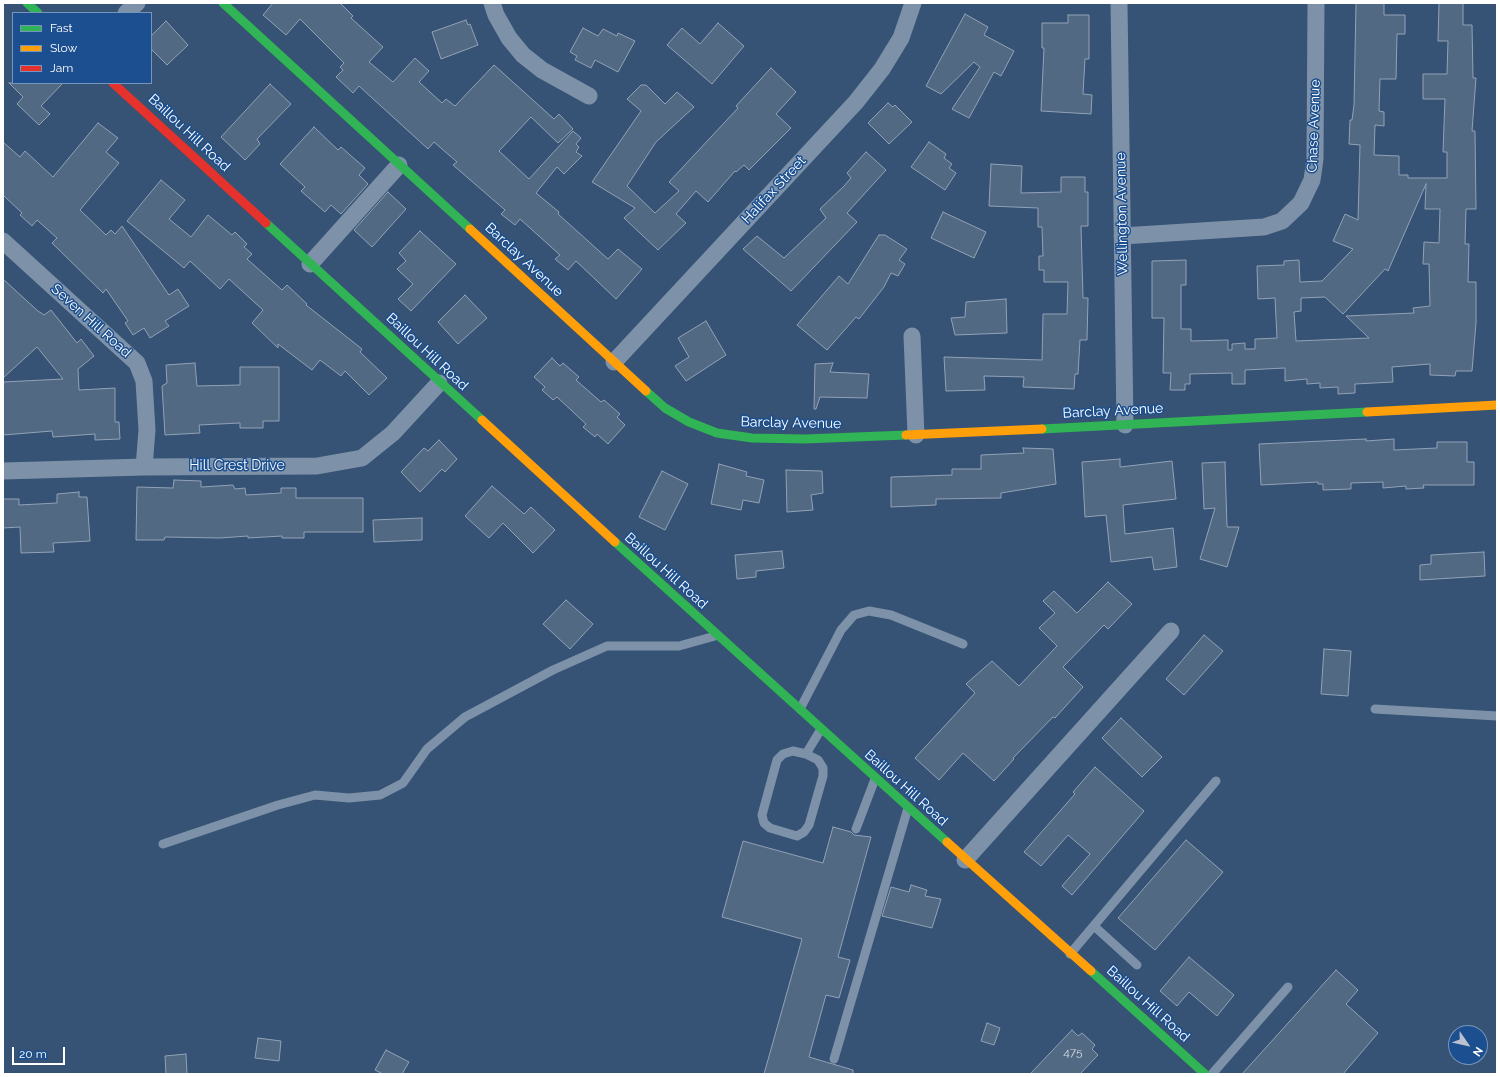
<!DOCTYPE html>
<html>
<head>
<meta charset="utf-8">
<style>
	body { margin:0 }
	#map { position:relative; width:1500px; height:1077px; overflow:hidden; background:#365274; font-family:Raleway,sans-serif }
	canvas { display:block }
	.frame { position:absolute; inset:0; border:4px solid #fff; pointer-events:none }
	.legend { position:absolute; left:12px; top:12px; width:140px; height:72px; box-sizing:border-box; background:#1b4f8f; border:1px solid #7695bc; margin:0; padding:5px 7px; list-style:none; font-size:12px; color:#fff }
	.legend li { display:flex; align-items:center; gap:8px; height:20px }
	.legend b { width:20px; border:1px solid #7695bc }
	.north { position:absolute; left:1448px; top:1025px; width:40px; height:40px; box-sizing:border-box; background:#1b4f8f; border:1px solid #7695bc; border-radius:50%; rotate:124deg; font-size:11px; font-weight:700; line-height:16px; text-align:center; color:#fff }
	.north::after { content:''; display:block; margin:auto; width:14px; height:18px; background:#b9c2ce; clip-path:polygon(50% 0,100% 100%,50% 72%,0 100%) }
	.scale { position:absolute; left:12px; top:1047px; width:53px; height:18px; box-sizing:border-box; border:2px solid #fff; border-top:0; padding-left:5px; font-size:12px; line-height:14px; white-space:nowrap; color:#fff; -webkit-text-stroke:3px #1b4f8f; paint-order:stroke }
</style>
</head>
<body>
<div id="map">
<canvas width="1500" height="1077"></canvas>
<div class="frame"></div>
<ul class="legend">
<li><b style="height:5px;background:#30b455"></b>Fast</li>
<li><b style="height:5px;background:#ff9f0a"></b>Slow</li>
<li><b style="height:5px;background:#e5322d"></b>Jam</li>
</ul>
<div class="north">N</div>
<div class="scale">20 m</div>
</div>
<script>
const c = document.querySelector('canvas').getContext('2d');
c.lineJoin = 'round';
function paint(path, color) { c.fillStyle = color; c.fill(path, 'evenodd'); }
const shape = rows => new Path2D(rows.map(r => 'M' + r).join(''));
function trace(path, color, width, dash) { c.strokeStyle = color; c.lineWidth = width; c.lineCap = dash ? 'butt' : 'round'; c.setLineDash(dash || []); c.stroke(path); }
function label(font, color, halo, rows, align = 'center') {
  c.font = font + ' Raleway,sans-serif'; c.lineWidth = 3; c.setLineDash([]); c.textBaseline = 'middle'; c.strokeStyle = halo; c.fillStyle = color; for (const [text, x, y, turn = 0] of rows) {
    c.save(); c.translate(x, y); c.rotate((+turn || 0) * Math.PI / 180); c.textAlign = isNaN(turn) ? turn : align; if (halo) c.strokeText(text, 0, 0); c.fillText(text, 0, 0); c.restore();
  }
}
const building = shape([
	[273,3,340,3,353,16,351,18,383,47,369,62,393,82,415,58,429,71,419,82,442,103,446,99,455,106,494,65,554,119,559,114,573,129,558,143,531,117,499,151,529,179,573,131,581,138,576,144,579,147,576,152,582,156,564,174,557,167,536,193,559,212,558,214,608,259,618,249,642,269,616,299,576,261,568,270,555,259,560,255,520,219,515,225,501,214,505,210,453,165,457,162,434,142,428,149,359,86,353,93,336,77,343,70,340,67,344,63,300,19,286,35,263,15,273,3],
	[1356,3,1384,3,1384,15,1405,15,1405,34,1397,34,1396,79,1380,79,1379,111,1384,112,1384,126,1375,125,1374,155,1399,156,1399,175,1408,175,1408,178,1447,178,1447,152,1443,152,1445,99,1423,99,1423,74,1447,74,1448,41,1438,41,1439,3,1463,3,1463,25,1472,25,1473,78,1476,78,1472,131,1475,131,1476,209,1466,209,1465,244,1469,244,1468,282,1476,282,1476,323,1472,371,1456,371,1455,376,1430,375,1430,364,1392,367,1393,382,1355,384,1355,393,1338,394,1338,387,1320,388,1320,383,1307,384,1307,379,1285,381,1285,368,1245,370,1245,384,1232,384,1232,373,1190,374,1190,384,1185,384,1185,390,1170,390,1171,373,1163,373,1164,318,1152,318,1152,261,1186,260,1186,285,1181,285,1181,329,1191,329,1191,341,1228,340,1228,350,1232,350,1232,344,1245,343,1245,349,1255,349,1255,339,1277,338,1275,298,1258,299,1257,266,1284,265,1284,261,1299,260,1300,282,1322,281,1353,249,1333,241,1345,214,1358,220,1360,145,1349,144,1350,120,1352,120,1354,105,1356,3],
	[1426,184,1425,209,1440,209,1439,243,1424,242,1423,264,1429,264,1430,306,1413,308,1414,313,1346,316,1369,338,1296,341,1294,312,1301,311,1301,298,1325,297,1343,314,1385,269,1388,271,1426,184],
	[965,14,988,27,984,35,1014,51,1001,76,994,72,969,118,952,109,980,67,974,62,941,94,926,86,965,14],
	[1068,15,1089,15,1089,59,1085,59,1083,94,1092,95,1091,114,1041,111,1044,48,1042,48,1042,23,1068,23,1068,15],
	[466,20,468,25,470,24,478,45,441,59,432,32,466,20],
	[166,21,188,45,167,65,151,49,151,36,166,21],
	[718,23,744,46,712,84,667,45,682,28,700,44,718,23],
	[583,28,598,36,603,29,617,36,618,33,635,41,618,72,595,60,591,68,575,60,577,56,570,52,583,28],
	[771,68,796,92,776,114,791,128,749,170,744,165,736,172,735,171,708,202,696,191,676,214,686,223,658,250,624,218,635,208,592,182,641,111,627,99,641,85,646,85,665,104,677,92,694,107,656,142,627,186,655,213,679,191,669,182,738,108,736,106,771,68],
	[9,83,63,83,41,106,50,114,39,125,17,104,23,97,9,83],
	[270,84,291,104,257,139,260,144,245,160,221,137,270,84],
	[888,103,893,107,895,105,912,122,889,144,868,123,888,103],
	[98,123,118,138,106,152,119,163,80,210,106,235,111,230,115,234,122,226,169,295,178,289,189,306,165,321,169,326,150,338,144,328,133,335,125,323,128,321,106,289,103,293,52,243,57,238,37,220,32,226,20,215,22,213,3,195,3,142,20,157,25,151,53,177,98,123],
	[314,127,338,150,341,147,365,168,359,175,368,184,341,214,331,205,325,212,301,191,305,187,280,164,314,127],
	[929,142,946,154,944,158,952,164,949,168,956,173,945,190,911,167,929,142],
	[866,152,886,170,847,213,857,222,791,291,743,249,757,236,784,258,826,218,820,209,844,186,851,178,847,173,866,152],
	[991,164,1022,166,1021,193,1061,192,1061,177,1085,177,1085,192,1088,192,1088,226,1081,226,1083,298,1088,298,1087,340,1080,340,1078,374,1075,374,1074,389,1023,387,1024,377,984,376,985,390,946,391,944,357,1042,360,1043,314,1067,314,1068,282,1044,282,1044,270,1039,270,1039,256,1043,256,1042,227,1038,227,1038,208,989,206,991,164],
	[161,180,185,200,169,219,191,237,208,215,232,235,235,232,247,244,244,247,252,254,247,259,282,290,287,285,307,304,306,305,362,349,360,352,387,378,369,395,345,371,341,376,320,360,312,370,278,344,278,348,252,323,263,310,229,279,220,289,190,261,184,268,127,221,161,180],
	[388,192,406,209,372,247,354,230,388,192],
	[943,212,986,232,974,258,931,238,943,212],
	[420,231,456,264,411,311,398,299,413,284,397,269,406,261,399,253,420,231],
	[879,235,885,235,907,249,899,260,905,264,898,276,891,273,884,287,859,319,856,317,827,350,797,325,839,276,848,284,879,235],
	[3,279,39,312,40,312,44,315,51,310,77,343,81,339,94,356,78,369,79,390,115,388,115,422,119,422,120,439,95,440,95,434,53,437,52,431,3,435,3,382,63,379,37,347,3,378,3,279],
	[465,295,487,318,458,344,438,322,465,295],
	[1006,299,1007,333,955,335,951,318,965,317,966,302,1006,299],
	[706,321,726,355,686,381,675,366,689,357,678,338,706,321],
	[552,358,560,366,563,363,579,377,576,380,601,402,604,400,620,414,617,417,625,425,608,444,597,434,595,437,583,427,586,424,557,397,553,400,542,390,545,387,534,377,552,358],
	[195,363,197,386,240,385,240,367,279,367,279,421,263,421,263,428,240,428,240,423,199,425,200,433,165,435,162,386,167,383,166,365,195,363],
	[833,363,830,372,869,374,867,398,820,397,816,409,814,409,815,364,833,363],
	[1366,439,1366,441,1394,439,1394,450,1437,448,1437,442,1467,442,1467,462,1474,462,1474,485,1423,485,1424,488,1406,489,1406,486,1383,488,1383,482,1351,483,1351,489,1323,490,1323,484,1318,484,1318,482,1261,485,1259,444,1366,439],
	[439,440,457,459,445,472,442,469,420,492,401,472,424,448,428,451,439,440],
	[1023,448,1053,449,1056,484,1001,493,1001,498,936,499,936,505,891,507,891,477,952,475,952,469,981,469,981,455,1024,453,1023,448],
	[1120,459,1120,467,1172,461,1176,499,1123,505,1125,534,1173,528,1177,567,1154,570,1152,557,1111,562,1106,515,1085,517,1082,462,1120,459],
	[1225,462,1227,527,1239,527,1227,567,1200,559,1215,508,1204,509,1202,463,1225,462],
	[719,464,747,472,746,476,764,480,759,503,743,500,741,510,711,504,719,464],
	[786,470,822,471,823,493,811,495,813,510,787,512,786,470],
	[662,471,688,484,665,530,639,517,662,471],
	[174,480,201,481,201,487,233,485,235,489,245,488,246,495,281,493,281,488,296,488,296,498,363,498,363,532,304,532,304,538,282,538,282,536,248,538,248,536,220,538,165,537,164,540,136,540,137,487,173,488,174,480],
	[492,486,524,514,531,507,555,530,533,553,503,523,489,538,465,516,492,486],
	[79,492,79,497,87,497,90,541,53,543,54,552,21,553,20,527,3,528,3,499,19,499,19,505,57,503,57,494,79,492],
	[422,518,422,540,374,542,373,520,422,518],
	[782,551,784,568,756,571,756,577,737,579,735,555,782,551],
	[1484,552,1485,576,1420,580,1420,565,1431,564,1431,555,1484,552],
	[1108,582,1132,604,1108,629,1104,625,1063,667,1083,687,1055,718,1053,717,1013,758,1014,759,994,781,963,753,939,780,915,758,975,693,966,684,992,661,1019,686,1057,646,1039,628,1055,613,1043,601,1054,591,1077,613,1108,582],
	[566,600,593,624,570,649,543,624,566,600],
	[1204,635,1223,651,1184,695,1166,679,1204,635],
	[1324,649,1351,651,1348,696,1321,694,1324,649],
	[1121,718,1162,757,1142,777,1102,738,1121,718],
	[1095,767,1144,811,1072,895,1062,886,1090,854,1068,835,1041,866,1024,852,1075,794,1073,792,1095,767],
	[833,827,851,832,854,835,871,837,838,957,850,960,839,998,826,995,809,1057,853,1070,853,1074,764,1074,802,939,722,917,743,841,823,863,833,827],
	[1186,840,1223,872,1155,950,1118,918,1186,840],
	[911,885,927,890,925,896,941,899,932,928,882,916,891,887,909,892,911,885],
	[1189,957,1234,995,1217,1016,1189,992,1177,1006,1160,991,1189,957],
	[1336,970,1358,990,1346,1004,1378,1033,1343,1074,1242,1074,1336,970],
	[987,1023,1000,1028,994,1045,981,1041,987,1023],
	[1072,1030,1078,1036,1082,1033,1095,1045,1092,1049,1098,1055,1080,1074,1030,1074,1072,1030],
	[258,1038,281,1041,279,1061,255,1058,258,1038],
	[386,1050,409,1062,402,1074,383,1074,375,1070,386,1050],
	[186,1054,187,1074,166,1074,165,1056,186,1054]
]);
const lane = shape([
	[800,709,841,630,854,615,869,611,891,615,963,644],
	[1375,709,1497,716],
	[806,754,793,751,783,754,777,760,762,815,764,823,770,828,797,836,804,832,809,825,823,776,823,768,818,760,806,754,821,729],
	[856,829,875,779],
	[163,844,278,805,315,795,349,798,380,795,403,783,427,749,465,717,553,670,607,646,679,646,715,636],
	[1094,926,1137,965],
	[1070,954,1216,781],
	[834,1059,908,808],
	[1212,1074,1288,987]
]);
const street = shape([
	[492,3,496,15,509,38,523,55,542,70,589,96],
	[1119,3,1125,425],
	[126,13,137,3],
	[1122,236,1264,227,1282,221,1301,203,1312,180,1315,159,1316,3],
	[3,241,137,363,144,381,147,430,144,467],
	[310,264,399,165],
	[912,336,916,435],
	[614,362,856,102,882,69,901,38,913,3],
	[3,471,144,467,317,466,362,458,393,433,439,383],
	[965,860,1171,631]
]);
const fast = shape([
	[27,3,38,13],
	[223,3,470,229],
	[266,223,482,420],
	[646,391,665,408,689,422,717,433,752,438,805,439,906,435],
	[1042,429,1367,412],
	[615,542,947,842],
	[1091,971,1205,1074]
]);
const slow = shape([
	[470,229,646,391],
	[1367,412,1497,405],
	[482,420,615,542],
	[906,435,1042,429],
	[947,842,1091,971]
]);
const jam = shape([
	[113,83,266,223]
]);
const numberNames = [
	["475",1073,1052]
];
const streetNames = [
	["Chase Avenue",1314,126,-88],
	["Baillou Hill Road",189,133,43],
	["Halifax Street",774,190,-47],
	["Wellington Avenue",1122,214,-91],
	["Barclay Avenue",524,260,43],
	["Seven Hill Road",91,321,42],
	["Baillou Hill Road",427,352,43],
	["Barclay Avenue",1113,411,-3],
	["Barclay Avenue",791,423,1],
	["Hill Crest Drive",237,466],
	["Baillou Hill Road",666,571,42],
	["Baillou Hill Road",906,788,42],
	["Baillou Hill Road",1148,1004,42]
];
paint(building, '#526984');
trace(building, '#92a2b6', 1);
trace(lane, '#7d92a8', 9);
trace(street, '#7d92a8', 17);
trace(fast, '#30b455', 9);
trace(slow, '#ff9f0a', 9);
trace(jam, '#e5322d', 9);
label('12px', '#d4dae0', null, numberNames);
label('14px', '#fff', '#1b4f8f', streetNames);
</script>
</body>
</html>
